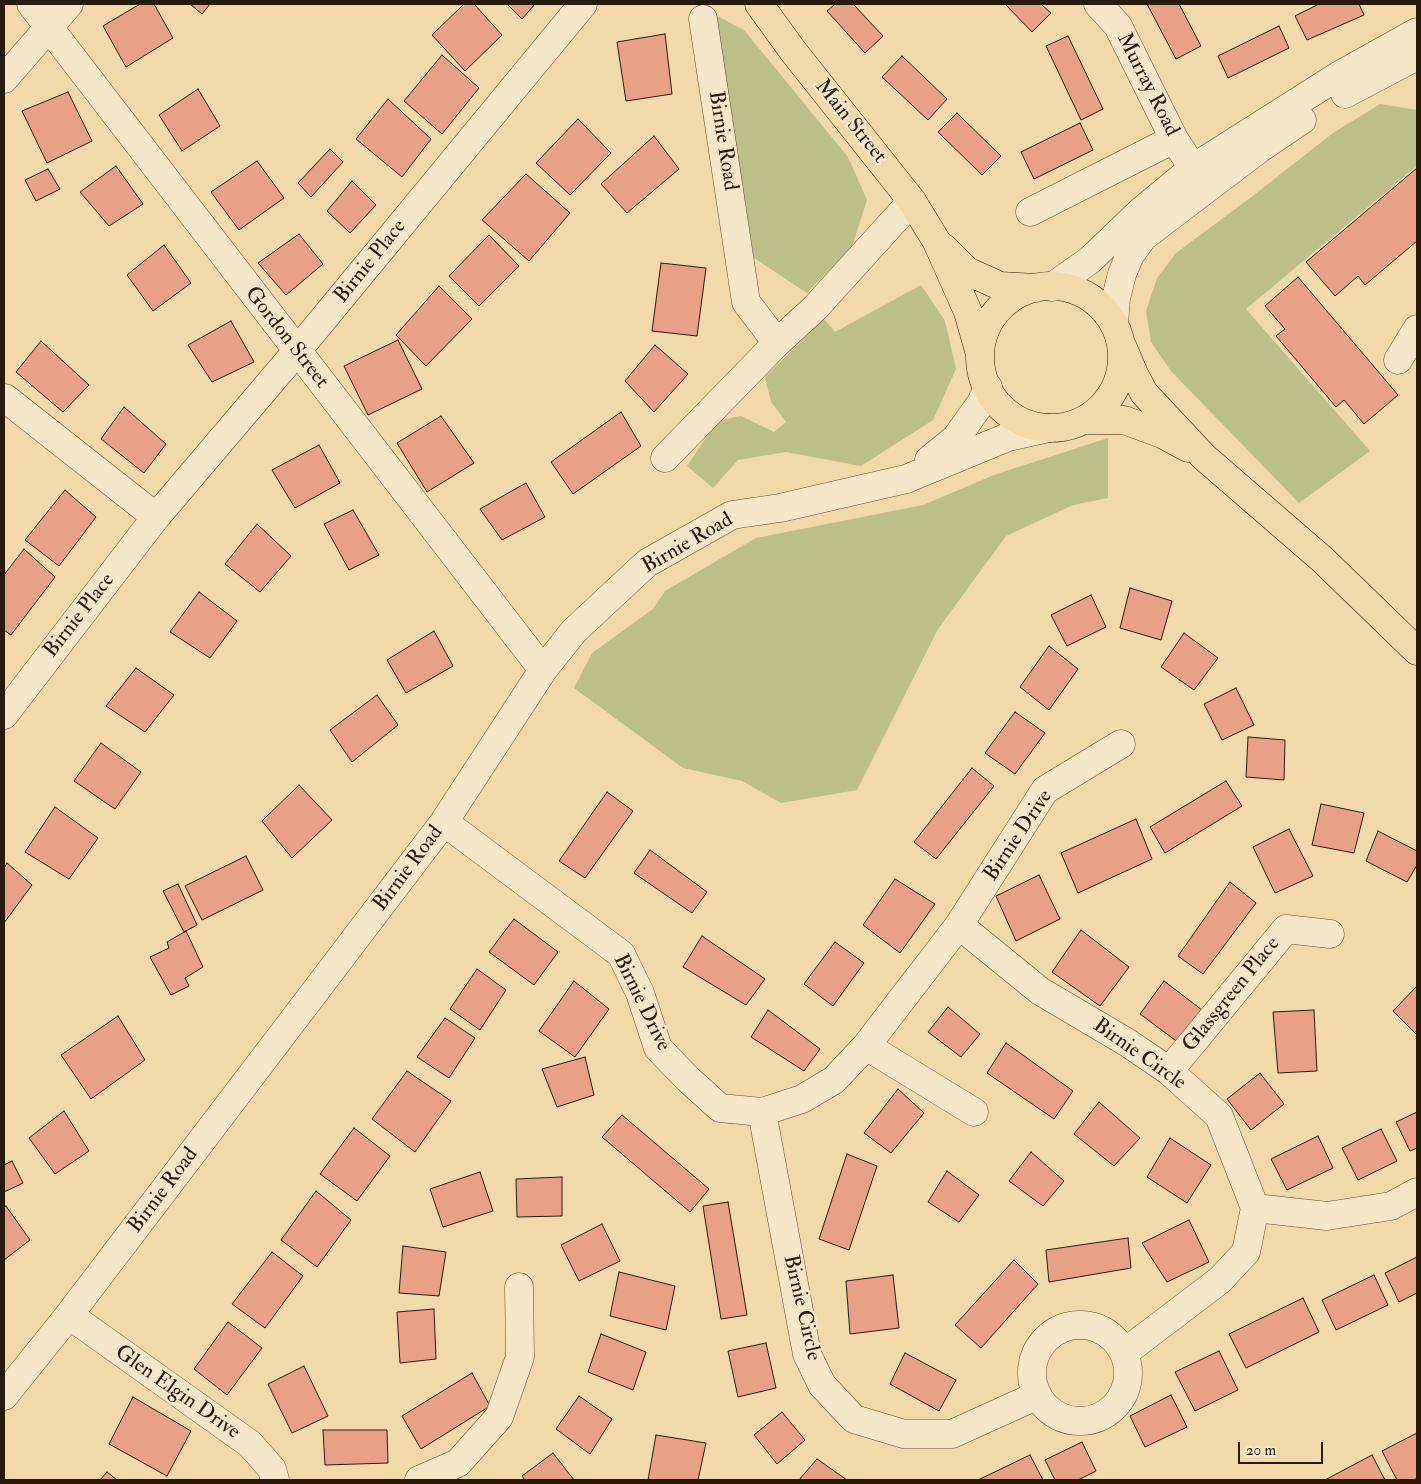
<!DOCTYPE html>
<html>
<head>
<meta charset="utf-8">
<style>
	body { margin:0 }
	#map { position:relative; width:1421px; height:1484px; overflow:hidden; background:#f1d9aa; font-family:"IM FELL Double Pica",serif }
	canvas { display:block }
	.frame { position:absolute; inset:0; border:5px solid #291a10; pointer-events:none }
	.scale { position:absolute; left:1238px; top:1442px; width:85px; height:22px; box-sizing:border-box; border:2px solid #291a10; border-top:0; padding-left:6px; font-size:15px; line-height:18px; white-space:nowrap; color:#291a10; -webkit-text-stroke:4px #f6e6c8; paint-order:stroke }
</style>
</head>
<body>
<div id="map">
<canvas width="1421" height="1484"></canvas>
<div class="frame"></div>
<div class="scale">20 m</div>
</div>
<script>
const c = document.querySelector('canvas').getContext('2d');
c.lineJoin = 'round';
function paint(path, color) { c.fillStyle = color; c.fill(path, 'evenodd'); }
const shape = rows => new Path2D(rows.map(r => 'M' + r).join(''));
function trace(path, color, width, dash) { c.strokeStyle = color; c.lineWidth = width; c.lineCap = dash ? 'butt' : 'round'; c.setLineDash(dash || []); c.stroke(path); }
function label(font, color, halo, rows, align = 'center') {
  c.font = font + ' "IM FELL Double Pica",serif'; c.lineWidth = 5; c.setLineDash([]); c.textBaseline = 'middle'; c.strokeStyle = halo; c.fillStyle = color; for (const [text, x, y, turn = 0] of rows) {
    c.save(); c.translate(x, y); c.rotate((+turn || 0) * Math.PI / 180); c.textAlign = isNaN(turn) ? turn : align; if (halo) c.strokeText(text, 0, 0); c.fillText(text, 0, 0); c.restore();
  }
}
const green = shape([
	[715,15,744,30,848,157,867,200,852,247,807,293,754,258],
	[1380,104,1417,110,1417,166,1246,309,1370,451,1299,503,1171,371,1151,342,1146,311,1157,278,1176,253,1254,195,1333,133],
	[921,285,945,321,956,369,933,420,861,466,786,452,738,460,713,488,687,466,717,421,741,416,774,432,786,422,771,402,765,377,824,319,835,332],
	[1108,438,1108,498,1073,505,1006,536,938,629,857,790,781,803,742,781,683,768,574,688,592,653,653,609,665,591,756,538,923,505,994,475]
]);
const building = shape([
	[140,4,154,4,173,38,126,67,103,26,140,4],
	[190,4,210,4,202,14,190,4],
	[464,4,474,4,502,35,465,71,432,35,464,4],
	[507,4,535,4,522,19,507,4],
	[835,4,853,4,883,36,865,53,827,11,835,4],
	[1005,4,1041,4,1051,13,1032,32,1005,4],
	[1147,4,1179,4,1201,46,1176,59,1147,4],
	[1319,4,1359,4,1364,15,1307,40,1295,16,1319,4],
	[1279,26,1289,48,1228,78,1218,56,1279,26],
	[665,34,672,94,626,101,617,42,665,34],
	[1068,36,1103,109,1081,120,1046,46,1068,36],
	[442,55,479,88,442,134,404,101,442,55],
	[902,56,947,99,928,120,882,77,902,56],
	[198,89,220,126,182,151,159,115,198,89],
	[68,92,92,141,47,163,22,111,68,92],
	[388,99,431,139,402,177,356,139,388,99],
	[957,113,1001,156,982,175,938,132,957,113],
	[578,119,611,153,570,195,536,163,578,119],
	[1080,123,1093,150,1034,179,1021,152,1080,123],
	[654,136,679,169,627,213,601,184,654,136],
	[330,149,343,162,311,197,298,183,330,149],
	[257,161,284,198,239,230,211,192,257,161],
	[116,166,143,204,109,226,80,192,116,166],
	[1417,168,1417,241,1365,285,1358,276,1335,296,1306,262,1417,168],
	[48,169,60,189,36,201,25,180,48,169],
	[526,174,570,213,529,261,482,220,526,174],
	[352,181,376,205,350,233,327,211,352,181],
	[299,234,323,264,286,295,258,263,299,234],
	[489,235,519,266,479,306,449,276,489,235],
	[164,245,191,283,153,311,127,275,164,245],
	[661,263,706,268,697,336,652,331,661,263],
	[1298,277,1398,395,1364,424,1344,400,1336,407,1276,336,1285,329,1265,306,1298,277],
	[439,286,472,319,426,366,396,335,439,286],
	[231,321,254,362,212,382,188,345,231,321],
	[398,340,422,389,368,415,344,366,398,340],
	[41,341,89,385,63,412,16,372,41,341],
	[655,345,688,374,654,412,625,381,655,345],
	[124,407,166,444,144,473,101,439,124,407],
	[621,412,641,446,573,494,551,462,621,412],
	[441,416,474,463,427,492,397,443,441,416],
	[319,445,340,483,295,508,272,470,319,445],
	[526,483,545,517,502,540,480,509,526,483],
	[65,490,96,517,59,566,25,540,65,490],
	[353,510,379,555,349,570,324,524,353,510],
	[257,524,291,556,260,592,225,564,257,524],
	[24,549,55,577,11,635,4,630,4,575,24,549],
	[1130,588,1172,601,1161,640,1120,628,1130,588],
	[199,592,237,621,210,658,170,632,199,592],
	[1091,595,1106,627,1067,646,1051,615,1091,595],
	[434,631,453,666,406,693,387,660,434,631],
	[1184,633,1218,658,1194,690,1161,667,1184,633],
	[1049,646,1078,669,1049,710,1020,687,1049,646],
	[136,668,174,695,145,732,106,706,136,668],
	[1236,688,1254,725,1222,740,1204,704,1236,688],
	[377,695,398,725,352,762,330,730,377,695],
	[1015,712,1045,733,1015,774,985,753,1015,712],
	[1248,737,1285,740,1284,780,1246,777,1248,737],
	[101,743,141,772,115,809,74,781,101,743],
	[972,768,994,786,936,859,914,842,972,768],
	[1226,781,1242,806,1165,853,1150,827,1226,781],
	[299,785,332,820,292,858,262,821,299,785],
	[607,792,633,811,585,878,559,861,607,792],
	[1321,804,1364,813,1354,853,1312,845,1321,804],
	[55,807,98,838,69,879,25,852,55,807],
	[1136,819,1152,859,1078,893,1061,853,1136,819],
	[1289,829,1313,876,1275,893,1253,847,1289,829],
	[1378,831,1417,851,1417,865,1407,882,1366,861,1378,831],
	[650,850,707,892,692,913,634,873,650,850],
	[246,856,263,890,202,920,185,886,246,856],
	[7,863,32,885,4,923,4,868,7,863],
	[1039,875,1060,919,1016,941,996,896,1039,875],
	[895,879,935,904,900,953,863,925,895,879],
	[1230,882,1256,903,1203,974,1178,956,1230,882],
	[178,884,197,925,184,932,163,891,178,884],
	[514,919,558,952,534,985,489,952,514,919],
	[1081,930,1129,967,1100,1006,1052,972,1081,930],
	[186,931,203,967,185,978,189,986,171,995,150,957,169,948,167,942,186,931],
	[702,936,765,979,746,1005,683,967,702,936],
	[835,942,864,963,833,1006,804,984,835,942],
	[477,969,506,990,480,1030,450,1009,477,969],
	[574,981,609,1009,575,1057,539,1031,574,981],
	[1164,981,1202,1010,1179,1043,1140,1014,1164,981],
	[1417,986,1417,1035,1393,1011,1417,986],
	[948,1007,980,1034,961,1057,928,1032,948,1007],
	[768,1010,820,1049,804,1071,751,1037,768,1010],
	[1314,1010,1317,1071,1278,1073,1273,1012,1314,1010],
	[118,1016,145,1060,91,1099,61,1055,118,1016],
	[445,1018,475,1038,449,1078,417,1057,445,1018],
	[1006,1043,1073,1091,1054,1119,987,1073,1006,1043],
	[585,1057,594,1095,557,1107,542,1069,585,1057],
	[407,1071,451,1101,415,1152,372,1119,407,1071],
	[1260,1073,1284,1104,1251,1130,1227,1099,1260,1073],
	[898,1089,924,1113,891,1153,864,1133,898,1089],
	[1099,1102,1140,1138,1114,1166,1074,1134,1099,1102],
	[64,1111,89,1151,55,1174,29,1138,64,1111],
	[1417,1112,1417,1148,1410,1151,1396,1122,1417,1112],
	[622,1115,709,1189,690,1212,602,1137,622,1115],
	[354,1128,390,1156,357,1201,320,1174,354,1128],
	[1381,1129,1397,1161,1358,1180,1342,1148,1381,1129],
	[1318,1136,1333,1168,1287,1190,1271,1159,1318,1136],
	[1170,1138,1211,1165,1187,1203,1147,1177,1170,1138],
	[1031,1152,1064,1181,1043,1206,1009,1181,1031,1152],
	[847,1154,877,1166,849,1250,819,1239,847,1154],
	[12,1161,23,1183,4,1192,4,1165,12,1161],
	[947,1171,979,1195,959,1222,928,1202,947,1171],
	[480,1172,493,1211,443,1227,430,1189,480,1172],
	[562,1177,562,1216,517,1217,516,1179,562,1177],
	[316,1191,351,1220,317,1267,281,1240,316,1191],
	[728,1202,747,1315,721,1319,703,1206,728,1202],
	[6,1206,30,1240,4,1260,4,1207,6,1206],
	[1189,1220,1209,1262,1167,1282,1142,1243,1189,1220],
	[602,1224,620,1261,579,1281,561,1245,602,1224],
	[1128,1238,1131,1268,1049,1282,1046,1250,1128,1238],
	[403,1246,446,1252,439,1296,399,1293,403,1246],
	[272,1252,303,1276,265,1328,232,1304,272,1252],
	[1417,1257,1417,1293,1399,1302,1385,1273,1417,1257],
	[1014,1260,1038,1284,981,1348,955,1325,1014,1260],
	[619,1272,675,1286,666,1330,610,1316,619,1272],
	[893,1275,899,1328,850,1334,846,1281,893,1275],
	[1374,1275,1388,1305,1336,1330,1322,1300,1374,1275],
	[1303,1298,1319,1332,1246,1368,1229,1334,1303,1298],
	[434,1309,436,1359,400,1363,397,1312,434,1309],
	[228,1322,262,1348,227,1395,194,1369,228,1322],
	[601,1334,646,1352,633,1390,588,1372,601,1334],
	[766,1343,776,1388,738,1397,728,1351,766,1343],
	[1219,1351,1238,1390,1195,1411,1175,1372,1219,1351],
	[905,1353,956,1380,939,1411,890,1384,905,1353],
	[304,1366,328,1416,292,1433,268,1384,304,1366],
	[472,1373,490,1406,421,1449,402,1416,472,1373],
	[1171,1395,1187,1427,1145,1447,1130,1416,1171,1395],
	[579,1396,612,1419,590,1454,556,1429,579,1396],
	[133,1397,191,1431,167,1476,109,1444,133,1397],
	[782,1412,805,1440,777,1464,754,1435,782,1412],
	[323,1430,387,1430,388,1463,325,1465,323,1430],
	[1417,1433,1417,1478,1414,1480,1397,1480,1382,1451,1417,1433],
	[656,1435,706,1443,698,1480,648,1480,656,1435],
	[1082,1442,1096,1471,1078,1480,1055,1480,1045,1460,1082,1442],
	[553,1453,574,1480,525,1480,522,1476,553,1453],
	[1030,1455,1043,1480,978,1480,1030,1455],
	[1372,1455,1385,1480,1325,1480,1372,1455],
	[817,1459,847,1480,799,1480,817,1459],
	[107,1472,117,1480,100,1480,107,1472]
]);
const minor = shape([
	[31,4,543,670],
	[1098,4,1118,26,1174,139,1193,168],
	[703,19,746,302,777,343],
	[4,79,69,4],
	[1345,94,1417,56],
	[1030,212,1174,139],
	[1052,287,1090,260,1139,213,1193,168,1338,76,1417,32],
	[1114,324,1116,298,1122,274,1130,255,1143,237,1259,149,1302,120],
	[1398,360,1417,329],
	[4,400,5,398,156,517],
	[665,458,777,343,815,308,912,201],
	[929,460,956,438,981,403,988,387],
	[4,715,156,517,297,351,583,4],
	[444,822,621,954,640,993,658,1048,688,1079,720,1108,762,1112,802,1099,834,1080,866,1046,959,925,1045,790,1121,744],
	[959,925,1040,991,1128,1043,1169,1071,1219,1116,1255,1208,1246,1252,1220,1280,1124,1353],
	[866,1046,974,1112],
	[1169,1071,1286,929,1330,934],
	[762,1112,807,1354,822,1385,854,1419,904,1434,952,1434,1036,1396],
	[1255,1208,1327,1216,1391,1206,1417,1192],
	[69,1315,250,1444,272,1469,275,1480],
	'1032 1373a48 48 0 1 1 96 0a48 48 0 1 1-96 0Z',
	[4,1396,69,1315,444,822,543,670,574,631,647,563,732,515,780,508,906,479,1008,437,1048,428],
	[419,1480,458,1463,499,1417,520,1357,519,1287]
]);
const major = shape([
	[759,4,793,51,912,201,937,242,968,312,980,354],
	[944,248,967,271,1000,286,1036,288],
	'980 357a71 71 0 1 1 142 0a71 71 0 1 1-142 0Z',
	[1123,348,1134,374,1144,393,1204,457,1323,560,1417,651],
	[1085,420,1124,420,1162,434,1188,448]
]);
const streetNames = [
	["Murray Road",1147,85,63],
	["Main Street",850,122,51],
	["Birnie Road",722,141,81],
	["Birnie Place",371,262,-51],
	["Gordon Street",286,338,52],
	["Birnie Road",688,544,-30],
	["Birnie Place",80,616,-52],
	["Birnie Drive",1019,836,-56],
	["Birnie Road",409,869,-53],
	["Glassgreen Place",1232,995,-51],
	["Birnie Drive",641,1003,64],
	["Birnie Circle",1139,1055,35],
	["Birnie Road",164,1191,-53],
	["Birnie Circle",801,1308,77],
	["Glen Elgin Drive",177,1393,35]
];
paint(green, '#bcbf87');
paint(building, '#e9a186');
trace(building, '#291a10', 1);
trace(minor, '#5b4a36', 29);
trace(major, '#291a10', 29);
trace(minor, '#f6e6c8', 28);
trace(major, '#f1d9aa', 28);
label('21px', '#291a10', '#f6e6c8', streetNames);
</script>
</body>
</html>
